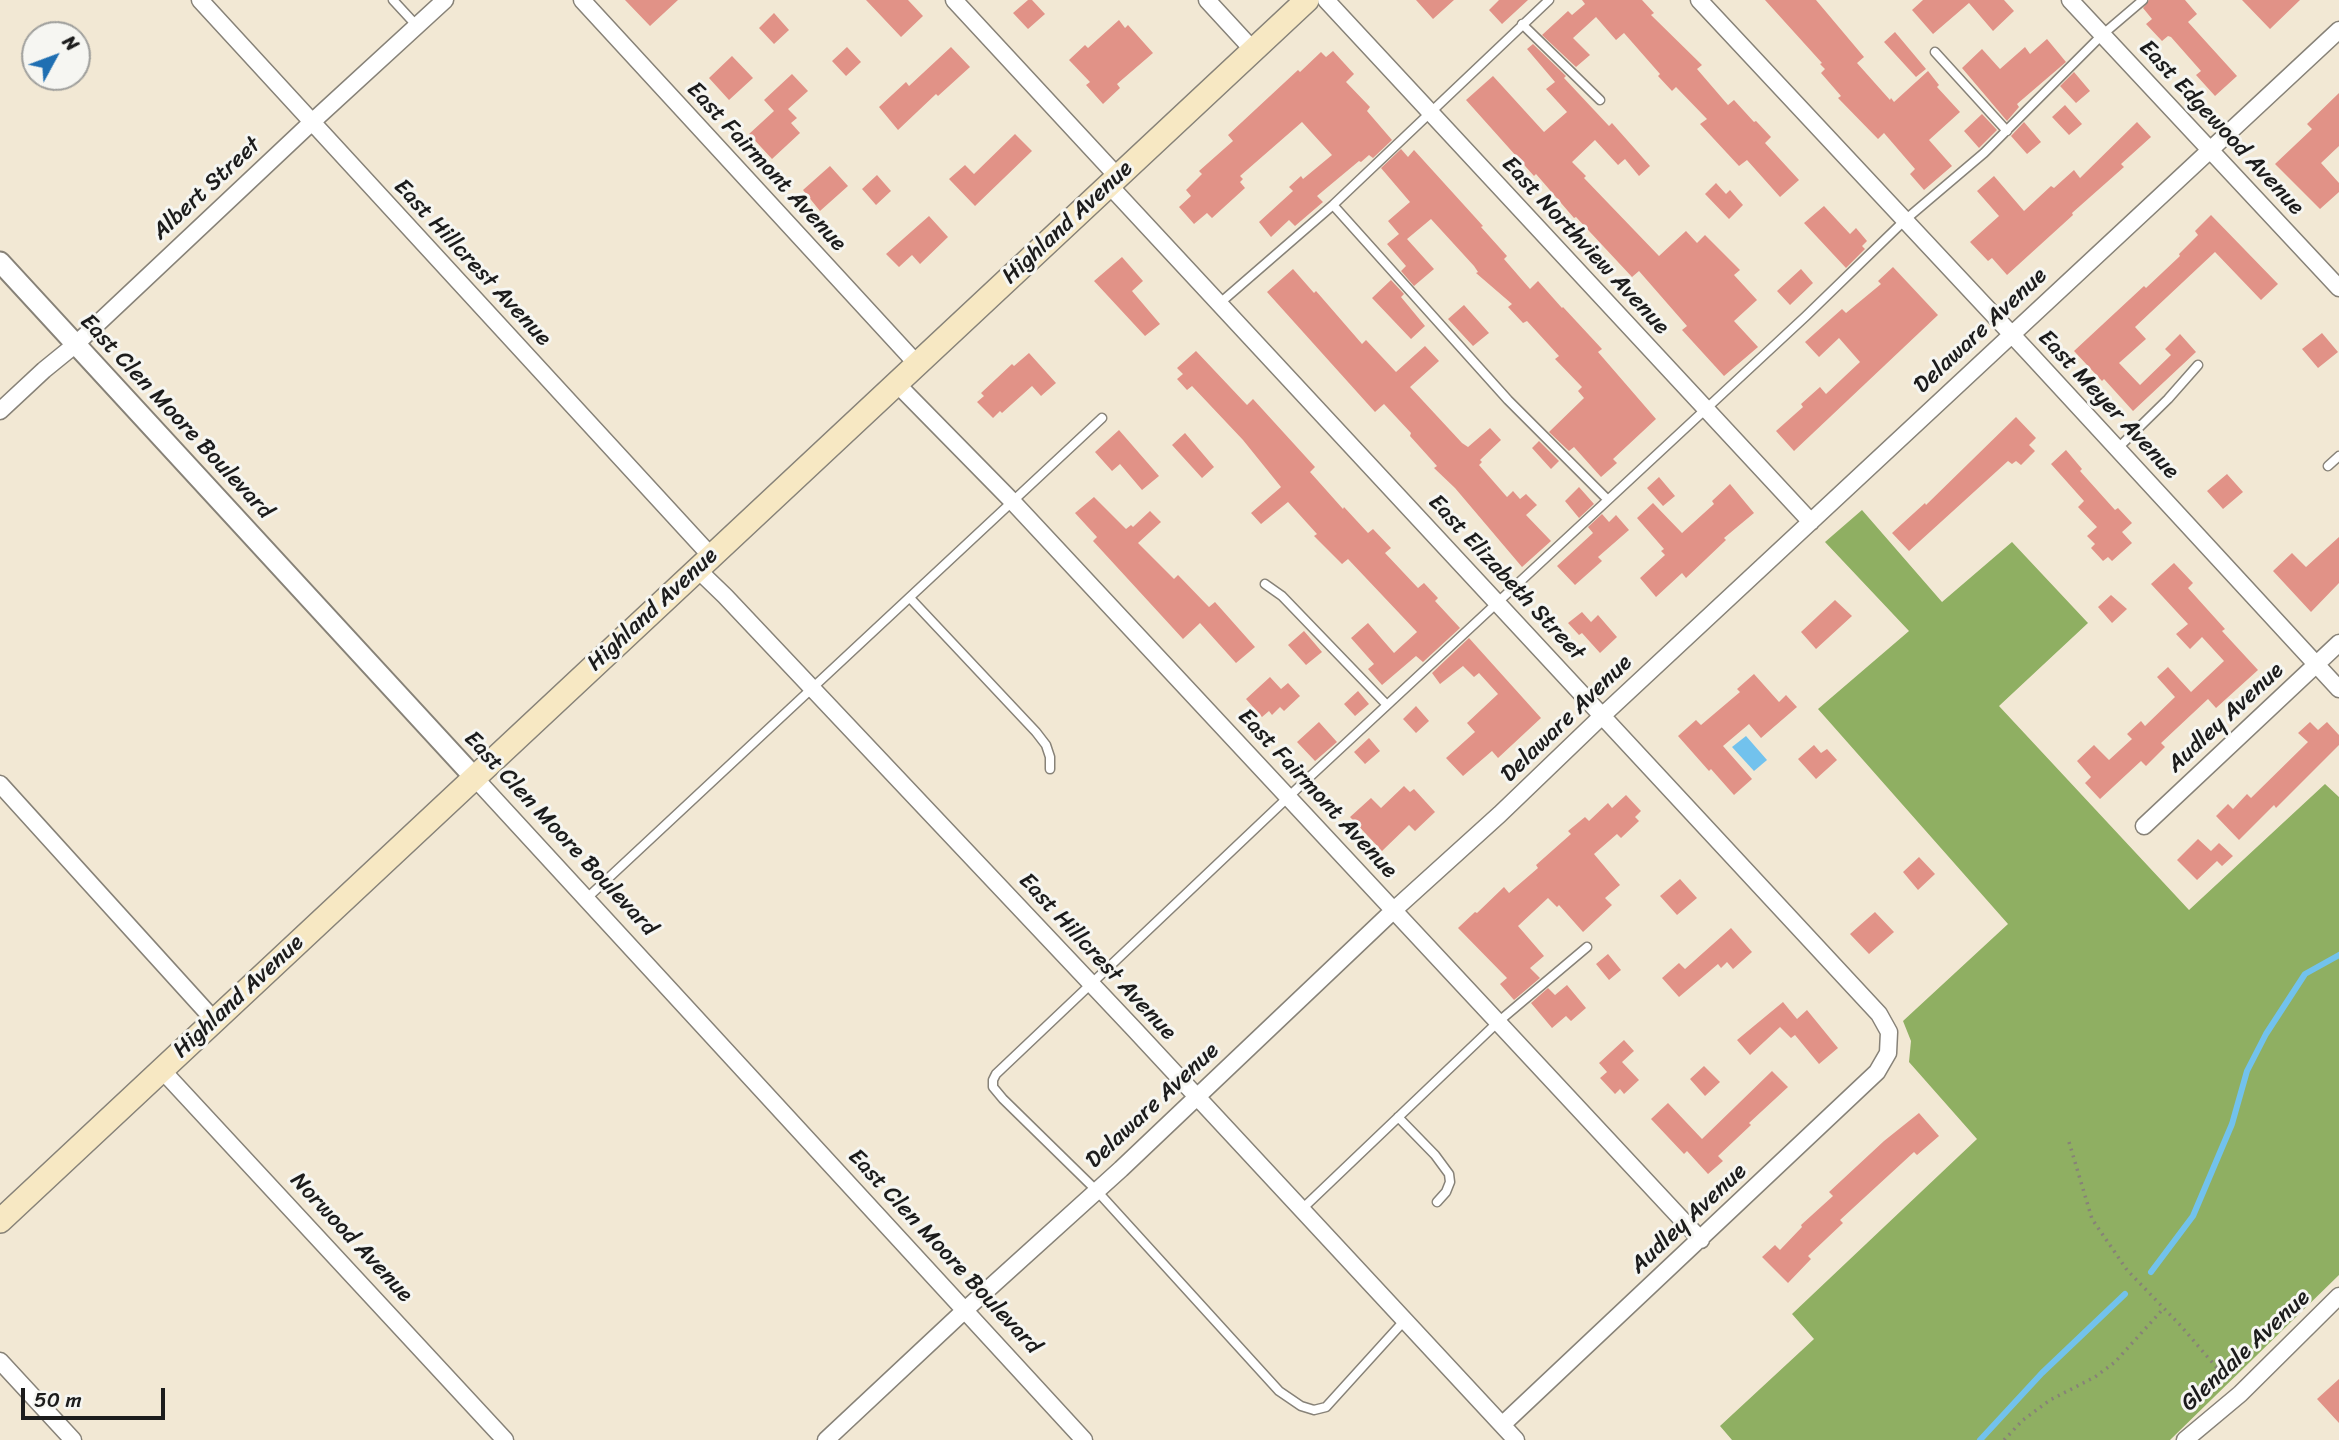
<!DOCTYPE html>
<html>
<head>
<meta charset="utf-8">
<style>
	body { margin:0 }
	#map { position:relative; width:2339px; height:1440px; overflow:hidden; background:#f2e8d4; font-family:Sriracha,sans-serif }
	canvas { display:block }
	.north { position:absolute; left:21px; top:21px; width:70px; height:70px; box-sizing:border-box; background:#f6f6f2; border:2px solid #9f9f9c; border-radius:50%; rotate:49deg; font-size:19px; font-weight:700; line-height:28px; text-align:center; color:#1c1c1c }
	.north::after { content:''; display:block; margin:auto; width:24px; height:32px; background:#1f6fb2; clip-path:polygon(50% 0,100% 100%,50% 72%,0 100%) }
	.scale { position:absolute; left:21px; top:1388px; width:144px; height:32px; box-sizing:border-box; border:4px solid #1c1c1c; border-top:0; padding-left:9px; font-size:21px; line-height:24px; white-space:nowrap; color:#1c1c1c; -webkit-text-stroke:5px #f6f6f2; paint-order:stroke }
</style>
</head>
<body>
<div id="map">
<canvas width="2339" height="1440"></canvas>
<div class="north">N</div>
<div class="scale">50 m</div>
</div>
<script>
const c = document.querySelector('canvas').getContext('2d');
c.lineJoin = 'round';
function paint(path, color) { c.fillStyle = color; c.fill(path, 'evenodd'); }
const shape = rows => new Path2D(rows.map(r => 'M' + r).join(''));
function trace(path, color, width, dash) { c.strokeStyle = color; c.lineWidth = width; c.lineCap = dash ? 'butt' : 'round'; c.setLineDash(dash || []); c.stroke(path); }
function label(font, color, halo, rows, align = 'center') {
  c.font = font + ' Sriracha,sans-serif'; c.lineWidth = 6; c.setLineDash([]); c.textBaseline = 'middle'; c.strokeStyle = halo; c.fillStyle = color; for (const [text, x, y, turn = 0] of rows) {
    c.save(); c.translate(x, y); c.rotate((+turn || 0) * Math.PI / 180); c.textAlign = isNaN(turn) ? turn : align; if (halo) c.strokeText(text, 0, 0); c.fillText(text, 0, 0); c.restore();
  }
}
const forest = shape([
	[1862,510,1942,602,2012,542,2088,623,1999,706,2189,910,2325,784,2339,797,2339,1275,2170,1440,1732,1440,1720,1426,1814,1339,1792,1314,1977,1139,1909,1062,1911,1041,1903,1021,2008,924,1818,709,1909,631,1825,542]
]);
const water = shape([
	[1746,736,1767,760,1754,771,1732,747]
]);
const stream = shape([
	[2151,1272,2193,1216,2232,1124,2247,1071,2266,1034,2305,974,2339,955],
	[1980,1440,2042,1373,2125,1294]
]);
const building = shape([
	[625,0,678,0,650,26],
	[866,0,908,0,923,16,901,37],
	[1028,0,1032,0,1045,14,1028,29,1013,13],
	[1416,0,1454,0,1433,19],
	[1499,0,1528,0,1502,24,1489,10],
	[1582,0,1642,0,1654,13,1651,15,1702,65,1697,69,1728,105,1734,100,1754,122,1756,121,1771,137,1765,143,1799,180,1780,197,1747,160,1739,166,1700,124,1707,119,1676,87,1672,91,1658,76,1660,74,1624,33,1616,40,1596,17,1573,38,1590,55,1576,67,1542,35,1568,11,1572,15,1585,4],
	[1765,0,1816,0,1864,57,1857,63,1890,100,1891,98,1894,102,1928,71,1939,85,1937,87,1960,112,1929,140,1952,166,1924,190,1910,174,1915,169,1884,133,1878,139,1838,98,1841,96,1821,73,1825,69,1820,64,1822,63],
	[1923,0,2004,0,2014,11,1993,31,1969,3,1933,34,1912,10],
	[2149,0,2185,0,2197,14,2188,22,2237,76,2215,96,2196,75,2201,71,2171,37,2168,36,2162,41,2146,24,2152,19,2143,8],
	[2242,0,2300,0,2270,29],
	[774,13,789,30,774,44,759,28],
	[1119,20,1125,28,1128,25,1153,53,1117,84,1120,88,1103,104,1086,85,1090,82,1069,60,1085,45,1088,48],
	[1895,32,1926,69,1916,77,1884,42],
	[2047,39,2066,62,2017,104,2019,107,2007,121,1962,68,1982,49,2000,69,2025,47,2030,54],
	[1533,44,1566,76,1564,78,1609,126,1612,123,1650,166,1639,176,1625,159,1618,165,1595,140,1572,162,1586,176,1584,178,1659,256,1686,231,1697,243,1705,235,1740,270,1734,275,1757,300,1734,321,1758,347,1724,376,1682,330,1687,326,1639,271,1632,277,1576,217,1574,218,1536,174,1534,176,1466,100,1493,76,1544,132,1567,112,1546,89,1555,82,1527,49],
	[847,47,861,62,846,76,832,61],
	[951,47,970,67,938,96,936,94,898,130,879,107,906,82,909,86],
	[1333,51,1354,74,1346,82,1370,107,1367,111,1392,140,1373,158,1369,155,1361,162,1359,161,1317,196,1323,202,1295,226,1289,220,1271,237,1259,222,1293,191,1289,187,1301,176,1303,179,1332,155,1302,122,1240,176,1243,179,1240,182,1245,188,1212,218,1207,213,1194,224,1179,207,1191,196,1186,190,1202,174,1199,171,1233,141,1228,135,1298,70,1300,72,1321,52,1326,57],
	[732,56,753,78,729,100,709,78],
	[2074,72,2090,91,2076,103,2060,86],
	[792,74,808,91,788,109,797,118,791,123,800,133,772,159,749,134,774,111,764,100],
	[2339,93,2339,146,2321,163,2339,183,2339,192,2320,209,2275,164,2312,129,2307,124],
	[2065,105,2082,124,2069,135,2052,117],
	[1982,114,1997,130,1979,148,1964,131],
	[2024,122,2041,142,2027,154,2011,136],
	[2137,122,2151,137,2121,164,2124,167,2072,213,2073,215,2007,275,1992,258,1988,261,1970,242,1999,216,1977,191,1994,176,2024,211,2051,186,2054,188,2074,170,2080,178],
	[1015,134,1032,151,975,206,949,179,965,165,974,174],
	[1401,149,1408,157,1414,150,1483,226,1481,227,1507,256,1504,259,1530,289,1538,281,1562,308,1563,307,1602,349,1598,352,1656,419,1613,459,1617,463,1601,477,1574,447,1569,451,1549,432,1584,398,1578,391,1582,387,1555,359,1559,356,1527,321,1523,323,1508,307,1512,304,1476,273,1478,272,1474,266,1431,219,1407,239,1434,269,1414,286,1401,271,1406,266,1387,244,1399,234,1388,221,1410,202,1381,168],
	[830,166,848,186,820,211,803,190],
	[877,175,891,191,876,205,862,189],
	[1716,183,1726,194,1730,190,1743,205,1729,219,1705,194],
	[1824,206,1850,234,1856,228,1867,241,1862,246,1865,249,1846,268,1804,223],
	[2211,215,2278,284,2261,300,2215,252,2135,327,2146,339,2119,363,2140,385,2171,355,2165,349,2180,334,2196,352,2133,411,2104,379,2102,381,2074,351,2144,286,2146,288,2180,256,2179,254,2198,235,2195,231],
	[929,216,948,237,920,264,912,255,899,267,886,254],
	[1122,257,1143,281,1132,291,1160,324,1145,336,1094,281],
	[1893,267,1938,315,1794,451,1776,431,1803,407,1801,404,1820,387,1826,394,1860,362,1839,338,1819,357,1805,342,1842,309,1846,313,1881,284,1878,281],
	[1293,269,1314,293,1316,291,1362,344,1366,340,1396,372,1425,346,1439,361,1410,387,1462,443,1468,447,1490,428,1501,440,1480,460,1482,462,1479,465,1507,497,1513,491,1520,499,1526,494,1537,505,1526,515,1551,541,1522,567,1455,488,1434,468,1437,466,1410,436,1411,433,1384,404,1375,412,1267,292],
	[1801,269,1813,283,1790,305,1777,291],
	[1391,280,1404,294,1401,297,1425,326,1411,339,1372,298],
	[1464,305,1489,333,1473,346,1448,319],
	[2322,333,2338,352,2318,368,2302,349],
	[1196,351,1247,405,1253,399,1315,467,1310,472,1343,509,1344,507,1368,533,1373,529,1391,548,1385,553,1418,588,1424,583,1438,598,1435,601,1460,628,1423,662,1416,656,1382,685,1368,669,1374,664,1351,638,1368,623,1394,653,1417,632,1348,559,1342,564,1314,536,1317,534,1288,502,1261,524,1251,513,1281,487,1243,440,1192,386,1187,390,1177,379,1183,374,1177,368],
	[1029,353,1056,383,1041,396,1032,386,1002,413,1000,411,993,418,977,402,984,396,981,393,1012,364,1014,366],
	[2016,417,2036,438,2029,445,2035,451,2021,465,2016,461,2012,464,2008,461,1909,551,1892,533,1925,503,1926,505],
	[1119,430,1159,476,1142,490,1120,464,1112,471,1095,452],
	[1185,433,1214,467,1202,478,1172,445],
	[1539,441,1559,461,1551,469,1532,448],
	[2066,450,2082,469,2080,471,2115,510,2118,508,2132,523,2122,532,2132,543,2112,561,2108,557,2103,561,2091,548,2095,544,2087,536,2097,527,2078,507,2084,501,2051,464],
	[2227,474,2243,492,2223,509,2207,491],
	[1659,477,1675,496,1663,506,1647,488],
	[1730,484,1754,513,1724,538,1726,540,1686,578,1682,573,1656,597,1640,578,1665,555,1661,551,1664,549,1637,518,1653,503,1682,533,1714,504,1712,501],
	[1579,487,1594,504,1579,518,1565,501],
	[1094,497,1126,529,1131,525,1133,527,1150,511,1161,522,1138,543,1174,579,1178,575,1209,607,1215,602,1255,647,1236,663,1200,623,1183,639,1093,541,1097,537,1075,513],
	[1602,514,1609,522,1616,515,1629,530,1598,557,1602,561,1575,585,1557,566,1593,533,1588,527],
	[2339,537,2339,583,2311,612,2273,571,2292,553,2306,567],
	[2174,563,2193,583,2188,588,2225,629,2222,631,2258,670,2216,708,2208,699,2161,743,2165,747,2146,766,2141,761,2100,799,2085,783,2091,777,2077,761,2094,745,2109,760,2132,739,2127,734,2141,721,2145,726,2175,697,2157,677,2168,667,2191,692,2224,661,2202,637,2190,649,2176,634,2188,624,2151,584],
	[2111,595,2127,609,2112,623,2098,607],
	[1835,600,1852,616,1816,649,1801,632],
	[1582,612,1591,622,1598,615,1617,637,1600,653,1582,633,1579,635,1568,623],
	[1304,631,1322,652,1306,665,1288,645],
	[1469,638,1541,718,1498,758,1492,751,1463,776,1446,758,1475,732,1467,723,1498,694,1479,673,1474,677,1463,666,1440,684,1432,673],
	[1754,674,1779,702,1786,695,1797,707,1761,738,1749,724,1723,746,1752,779,1734,795,1711,769,1709,771,1678,736,1696,720,1701,725,1740,692,1737,689],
	[1270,677,1281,689,1288,683,1300,696,1284,711,1280,707,1272,715,1269,711,1262,717,1246,699],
	[1358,691,1369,704,1355,716,1344,704],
	[1416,706,1429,721,1416,733,1403,719],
	[1319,722,1337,742,1315,761,1297,742],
	[2310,722,2318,730,2327,722,2339,735,2339,745,2276,808,2274,805,2239,840,2216,816,2228,804,2233,809,2247,794,2251,798,2308,742,2298,733],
	[1369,738,1380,751,1365,764,1354,752],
	[1814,745,1821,753,1827,749,1837,760,1816,779,1798,759],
	[1404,786,1410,792,1414,789,1435,812,1415,831,1409,825,1382,851,1350,817,1371,798,1381,808],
	[1626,795,1641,811,1635,817,1639,821,1621,838,1617,834,1594,854,1620,885,1605,898,1612,905,1583,932,1559,905,1557,907,1548,898,1518,926,1544,956,1530,968,1540,978,1514,1000,1500,984,1507,978,1458,928,1475,912,1477,913,1504,887,1509,893,1538,868,1536,865,1571,834,1568,831,1585,817,1589,821,1608,803,1612,808],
	[2198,839,2211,851,2219,843,2233,856,2222,866,2217,861,2197,880,2177,860],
	[1919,857,1935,874,1918,890,1903,872],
	[1680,879,1697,898,1677,915,1660,896],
	[1875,912,1894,932,1869,954,1850,934],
	[1731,928,1752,952,1733,969,1727,962,1721,968,1718,964,1679,997,1662,978,1679,963,1685,969],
	[1608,954,1621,970,1609,980,1596,964],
	[1567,985,1586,1008,1571,1021,1566,1016,1552,1028,1531,1003,1548,988,1555,995],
	[1783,1002,1797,1019,1807,1010,1838,1048,1819,1064,1795,1035,1791,1038,1780,1027,1750,1055,1737,1040],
	[1624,1040,1634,1051,1622,1062,1639,1080,1624,1094,1620,1089,1615,1094,1600,1078,1607,1072,1599,1063],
	[1704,1066,1720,1082,1705,1096,1690,1079],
	[1772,1071,1788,1087,1749,1123,1751,1125,1718,1156,1723,1161,1708,1174,1687,1151,1684,1154,1651,1119,1668,1103,1702,1139],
	[1919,1113,1939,1136,1917,1155,1914,1152,1840,1220,1843,1223,1808,1256,1811,1259,1788,1283,1762,1257,1775,1245,1780,1250,1802,1227,1801,1225,1833,1196,1829,1192,1884,1141],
	[2339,1379,2339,1423,2317,1399]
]);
const path = shape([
	[2069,1142,2092,1219,2127,1270,2181,1326,2229,1382],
	[2004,1440,2023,1420,2050,1400,2095,1377,2115,1362,2164,1308]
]);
const service = shape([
	[393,0,417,26],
	[1522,24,1600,100],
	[1935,52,2007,131],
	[1333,205,1508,400,1607,499],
	[1220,303,1333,205,1549,0],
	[2117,449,2168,399,2198,365],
	[2328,466,2339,456],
	[1265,584,1282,596,1387,705],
	[910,598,1036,732,1046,745,1050,757,1050,769],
	[586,899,1102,418],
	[1398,1117,1435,1155,1449,1174,1450,1182,1446,1192,1437,1202],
	[1301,1210,1498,1022,1587,947],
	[1404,1321,1326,1407,1314,1410,1301,1406,1279,1391,1097,1191,1003,1099,993,1087,993,1080,996,1074,1301,785,1806,316,1905,220,1984,153,2102,35,2143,0]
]);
const minor = shape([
	[200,0,711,556],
	[582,0,917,364],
	[954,0,1118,177],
	[1207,0,1253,50],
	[1326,0,1811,522],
	[1699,0,2030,354,2339,689],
	[2070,0,2339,288],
	[1109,185,1879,1014,1889,1032,1888,1053,1877,1072,1502,1425],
	[896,383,1012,501,1701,1240],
	[0,411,44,370,76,344,312,122,445,0],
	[697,569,725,596,1134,1029,1516,1440],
	[474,777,1084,1440],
	[0,784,214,1020],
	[2144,826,2339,643],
	[161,1069,505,1440],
	[0,1361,73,1440],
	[826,1440,965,1310,1121,1169,1395,909,1500,814,1602,716,2339,30],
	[2185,1440,2240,1394,2339,1296]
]);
const tertiary = shape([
	[0,262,474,777]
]);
const secondary = shape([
	[0,1221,1307,0]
]);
const streetNames = [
	["East Edgewood Avenue",2221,128,47],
	["East Fairmont Avenue",766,167,47],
	["Albert Street",207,189,-43],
	["Highland Avenue",1068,223,-43],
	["East Northview Avenue",1585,246,47],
	["East Hillcrest Avenue",472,263,47],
	["Delaware Avenue",1981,331,-43],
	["East Meyer Avenue",2108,405,47],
	["East Clen Moore Boulevard",176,417,47],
	["East Elizabeth Street",1506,578,47],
	["Highland Avenue",653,610,-43],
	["Audley Avenue",2226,718,-43],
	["Delaware Avenue",1567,719,-44],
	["East Fairmont Avenue",1317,794,47],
	["East Clen Moore Boulevard",560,834,47],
	["East Hillcrest Avenue",1097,957,47],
	["Highland Avenue",239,997,-43],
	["Delaware Avenue",1153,1106,-43],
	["Audley Avenue",1689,1219,-43],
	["Norwood Avenue",351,1238,47],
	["East Clen Moore Boulevard",944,1252,47],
	["Glendale Avenue",2246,1351,-43]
];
paint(forest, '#8faf62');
paint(water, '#72c2ed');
trace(stream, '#72c2ed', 6);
paint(building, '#e19287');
trace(service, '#878278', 11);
trace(minor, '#878278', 19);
trace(tertiary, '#878278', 23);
trace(secondary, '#878278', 26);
trace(path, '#878278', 3.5, [2, 5]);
trace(service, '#fff', 8);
trace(minor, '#fff', 16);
trace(tertiary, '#fff', 19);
trace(secondary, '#f7e8c3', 23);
label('23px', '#1c1c1c', '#f6f6f2', streetNames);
</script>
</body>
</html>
